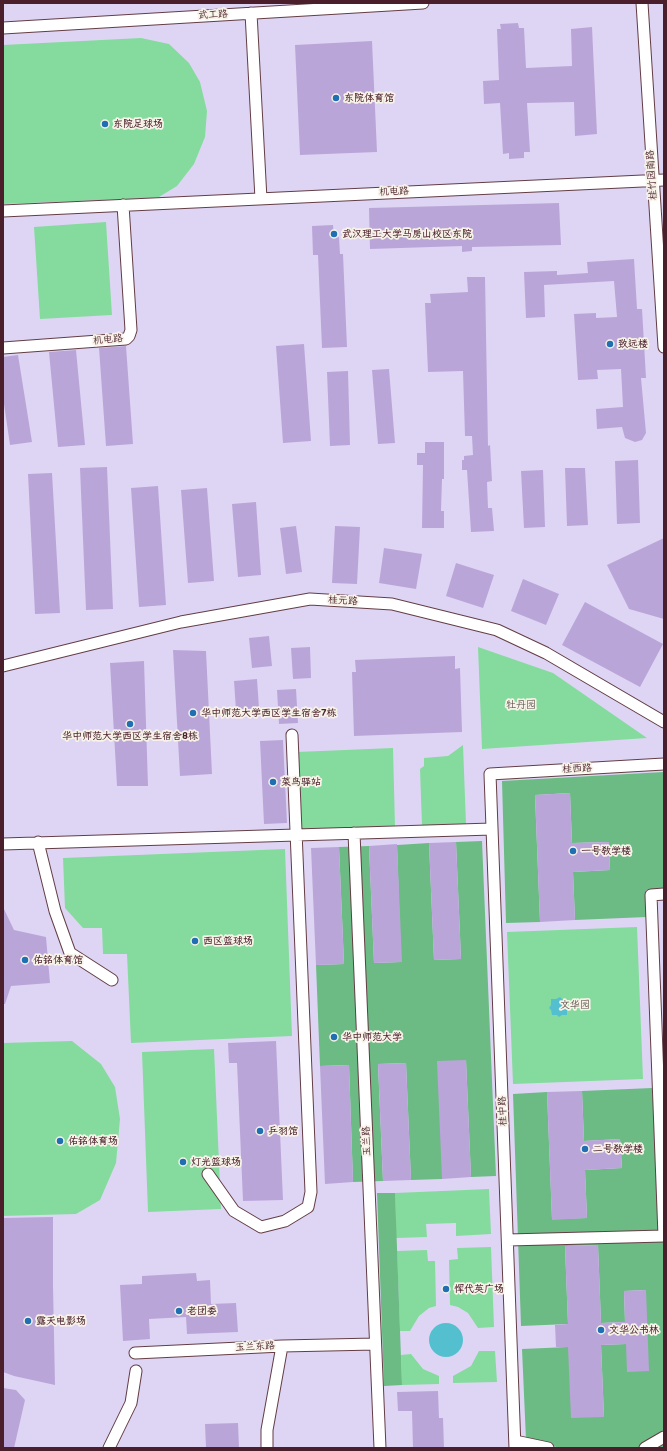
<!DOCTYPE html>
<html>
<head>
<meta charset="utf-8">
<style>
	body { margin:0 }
	#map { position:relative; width:667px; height:1451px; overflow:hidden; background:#f1e9d3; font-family:"Balsamiq Sans",sans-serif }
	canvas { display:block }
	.frame { position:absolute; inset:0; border:4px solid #4a1f2b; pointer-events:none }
</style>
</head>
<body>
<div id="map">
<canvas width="667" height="1451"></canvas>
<div class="frame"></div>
</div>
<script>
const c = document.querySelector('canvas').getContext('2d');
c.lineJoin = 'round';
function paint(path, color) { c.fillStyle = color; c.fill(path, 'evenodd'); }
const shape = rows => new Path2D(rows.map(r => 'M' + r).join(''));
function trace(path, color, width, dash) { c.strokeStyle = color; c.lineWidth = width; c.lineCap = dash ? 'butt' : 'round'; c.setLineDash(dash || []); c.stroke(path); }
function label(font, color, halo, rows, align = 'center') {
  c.font = font + ' "Balsamiq Sans","LXGW WenKai TC",sans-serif'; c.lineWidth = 3.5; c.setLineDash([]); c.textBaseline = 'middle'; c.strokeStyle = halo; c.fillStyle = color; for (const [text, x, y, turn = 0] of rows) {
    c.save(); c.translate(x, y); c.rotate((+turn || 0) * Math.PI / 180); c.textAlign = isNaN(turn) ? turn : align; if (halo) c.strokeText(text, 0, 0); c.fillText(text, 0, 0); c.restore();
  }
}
const built = shape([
	[3,3,664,3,664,1448,3,1448]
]);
const green = shape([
	[141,38,169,44,189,63,200,82,207,111,205,137,194,164,177,186,159,197,151,198,3,204,3,45],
	[106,222,112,315,40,319,34,227],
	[478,647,553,673,647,738,482,749],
	[463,745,466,824,422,826,420,769,424,766,424,758,448,756],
	[393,748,395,827,300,830,297,752],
	[285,849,292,1036,131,1043,127,954,103,954,102,928,83,928,65,908,63,858],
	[637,927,643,1079,513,1084,507,932],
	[72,1041,101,1064,115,1087,120,1119,116,1163,100,1200,76,1214,3,1216,3,1043],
	[214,1049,221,1209,148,1212,142,1052],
	[489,1189,491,1234,456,1236,456,1223,426,1224,427,1237,396,1238,395,1193],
	[491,1247,494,1327,478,1328,468,1313,458,1307,450,1305,449,1260,458,1259,457,1248],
	[427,1250,428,1261,435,1261,436,1306,429,1308,419,1316,410,1331,400,1331,397,1251],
	[479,1351,495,1351,497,1382,453,1383,453,1376,471,1366],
	[411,1354,423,1369,439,1376,439,1384,402,1385,401,1355]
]);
const forest = shape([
	[664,772,664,889,646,890,647,917,575,920,573,872,610,870,609,842,572,843,570,793,535,795,540,922,506,923,502,781],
	[482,841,496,1176,471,1177,466,1060,442,1179,411,1180,406,1063,378,1064,383,1181,353,1182,349,1065,320,1066,316,965,344,964,339,847,369,846,374,963,401,962,397,845,429,843,434,960,461,959,456,842],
	[652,1088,653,1100,664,1099,664,1448,561,1448,526,1440,522,1349,568,1347,604,1417,601,1345,626,1344,645,1290,624,1291,625,1322,601,1323,598,1245,565,1246,568,1324,521,1326,513,1094,547,1092,552,1219,587,1218,585,1170,622,1168,620,1139,584,1141,582,1091],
	[377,1193,395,1193,402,1385,384,1386]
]);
const water = shape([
	[560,997,562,999,567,999,567,1004,570,1007,567,1010,567,1015,562,1015,559,1017,557,1015,552,1015,551,1010,549,1008,551,1005,551,999,556,999],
	'429 1340a17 17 0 1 1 34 0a17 17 0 1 1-34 0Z'
]);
const building = shape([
	[518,23,519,28,524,28,526,68,572,66,571,29,592,27,597,134,575,136,574,102,527,103,530,152,524,152,524,158,509,159,509,153,503,154,500,103,484,104,483,81,499,80,497,29,501,29,500,24],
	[372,41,377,152,300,155,295,45],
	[559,203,561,245,472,247,472,251,462,252,462,246,370,249,369,208],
	[333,225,334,238,339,237,340,254,343,254,347,347,322,348,318,255,313,255,312,226],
	[634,259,637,309,642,309,646,378,641,378,646,433,642,440,635,442,625,438,622,427,597,429,596,409,623,407,621,369,597,370,598,379,578,380,574,314,596,313,596,318,617,317,614,281,544,285,545,317,526,318,524,272,557,271,557,275,588,273,587,262],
	[467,277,485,277,488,446,490,445,492,481,487,482,488,508,492,508,494,531,471,532,467,470,462,470,462,460,464,460,464,456,473,455,472,436,465,436,463,371,428,372,425,303,431,303,430,294,468,292],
	[304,344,311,441,283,443,276,346],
	[126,346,133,444,106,446,99,348],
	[76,350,85,445,58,447,49,352],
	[18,355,32,442,10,445,3,397,3,357],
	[389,369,395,443,378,444,372,370],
	[348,371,350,445,330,446,327,372],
	[425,442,444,442,444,479,442,479,441,511,444,511,444,528,422,528,423,465,417,465,417,453,425,453],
	[638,460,640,523,617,524,615,461],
	[107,467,113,609,86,610,80,468],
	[565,468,585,468,588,525,567,526],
	[543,470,545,527,524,528,521,471],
	[52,473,60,613,35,614,28,474],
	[158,486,166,605,139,607,131,488],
	[207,488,214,581,188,583,181,490],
	[256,502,261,575,238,577,232,504],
	[296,526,302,572,286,574,280,528],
	[335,526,360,527,357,584,332,583],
	[664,538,664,619,629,609,607,565],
	[384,548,422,554,416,589,379,583],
	[456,563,494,575,483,608,446,596],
	[523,579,559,594,546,625,511,611],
	[585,602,663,644,640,687,562,645],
	[269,636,272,666,252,668,249,638],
	[310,647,311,678,293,679,291,648],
	[173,650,206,651,212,774,180,776],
	[455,656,455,669,460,668,462,732,354,736,352,672,356,672,355,660],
	[144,661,148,786,117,786,110,663],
	[257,679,259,708,236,710,234,681],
	[296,689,298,723,279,724,277,690],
	[283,740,287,823,264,824,260,741],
	[570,793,572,843,609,842,610,870,573,872,575,920,540,922,535,795],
	[456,842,461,959,434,960,429,843],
	[397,844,402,962,374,963,369,846],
	[339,847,344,964,316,965,311,848],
	[3,907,14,930,46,937,50,983,11,986,5,1004,3,1004],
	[276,1041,283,1200,243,1201,237,1063,229,1063,228,1043],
	[466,1060,471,1177,442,1179,437,1061],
	[406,1063,411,1180,383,1181,378,1064],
	[349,1065,353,1182,325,1184,320,1066],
	[582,1091,584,1141,620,1139,622,1168,585,1170,587,1218,552,1220,547,1092],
	[53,1217,53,1286,55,1385,14,1376,3,1372,3,1218],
	[598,1245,601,1323,625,1322,624,1291,646,1290,649,1371,627,1372,626,1344,601,1345,604,1417,571,1418,568,1347,556,1347,555,1325,568,1324,565,1246],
	[196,1273,197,1281,210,1280,211,1304,236,1303,238,1332,187,1334,186,1317,149,1319,150,1339,123,1341,120,1285,142,1284,142,1276],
	[3,1388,16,1390,25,1400,14,1448,3,1448],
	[438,1391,439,1418,443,1418,444,1448,413,1448,412,1411,398,1411,397,1392],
	[238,1423,239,1448,206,1448,205,1424]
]);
const minor = shape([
	[642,3,664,347],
	[251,13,261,199],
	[3,28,423,3],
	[3,211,664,180],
	[3,348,126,339,129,336,131,330,123,205],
	[3,666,181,622,310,599,392,604,497,630,546,653,664,722],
	[354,833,380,1448],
	[38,842,55,911,70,953,112,980],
	[3,844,492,829],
	[208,1174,234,1211,261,1227,285,1221,308,1207,311,1192,292,735],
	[508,1240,664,1236,651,895,664,894],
	[135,1353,282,1346,375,1344],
	[515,1441,548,1448],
	[109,1448,131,1403,136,1371],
	[267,1448,267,1430,282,1346],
	[515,1448,490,774,664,764],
	[645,1448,664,1437]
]);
const markers = [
	[336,98,4,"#1f6fb2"],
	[105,124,4,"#1f6fb2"],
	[334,234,4,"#1f6fb2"],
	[610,344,4,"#1f6fb2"],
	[193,713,4,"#1f6fb2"],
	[130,724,4,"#1f6fb2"],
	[273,782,4,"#1f6fb2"],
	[573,851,4,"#1f6fb2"],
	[195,941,4,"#1f6fb2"],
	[25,960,4,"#1f6fb2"],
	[334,1037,4,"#1f6fb2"],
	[260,1131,4,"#1f6fb2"],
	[60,1141,4,"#1f6fb2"],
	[585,1149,4,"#1f6fb2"],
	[183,1162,4,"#1f6fb2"],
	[446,1289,4,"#1f6fb2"],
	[179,1311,4,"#1f6fb2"],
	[28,1321,4,"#1f6fb2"],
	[601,1330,4,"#1f6fb2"]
];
const streetNames = [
	["武工路",213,15,-3],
	["桂竹园南路",652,175,-94],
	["机电路",394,192,-3],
	["机电路",108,340,-6],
	["桂元路",343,601,4],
	["桂西路",577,769,-3],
	["桂中路",503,1111,-92],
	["玉兰路",367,1141,-92],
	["玉兰东路",255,1347,-3]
];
const poiNames = [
	["东院体育馆",344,98],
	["东院足球场",113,124],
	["武汉理工大学马房山校区东院",342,234],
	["致远楼",618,344],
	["华中师范大学西区学生宿舍7栋",201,713],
	["华中师范大学西区学生宿舍8栋",130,736,"center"],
	["菜鸟驿站",281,782],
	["一号教学楼",581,851],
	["西区篮球场",203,941],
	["佑铭体育馆",33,960],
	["华中师范大学",342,1037],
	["乒羽馆",268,1131],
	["佑铭体育场",68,1141],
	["二号教学楼",593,1149],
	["灯光篮球场",191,1162],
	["恽代英广场",454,1289],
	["老团委",187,1311],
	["露天电影场",36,1321],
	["文华公书林",609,1330]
];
const parkNames = [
	["牡丹园",521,705],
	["文华园",575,1005]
];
paint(built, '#ded5f5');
paint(green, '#85db9d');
paint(forest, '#6cbb84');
paint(water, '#54c0cf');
paint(building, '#baa5d8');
trace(minor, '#633d44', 13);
trace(minor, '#fff', 11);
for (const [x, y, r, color] of markers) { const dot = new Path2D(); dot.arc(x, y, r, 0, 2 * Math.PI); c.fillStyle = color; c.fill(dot); trace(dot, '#f7f3e8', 1.5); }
label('10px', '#4a1f2b', '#f7f3e8', streetNames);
label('bold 10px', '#4a1f2b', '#f7f3e8', poiNames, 'left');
label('10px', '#594e48', '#f7f3e8', parkNames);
</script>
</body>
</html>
